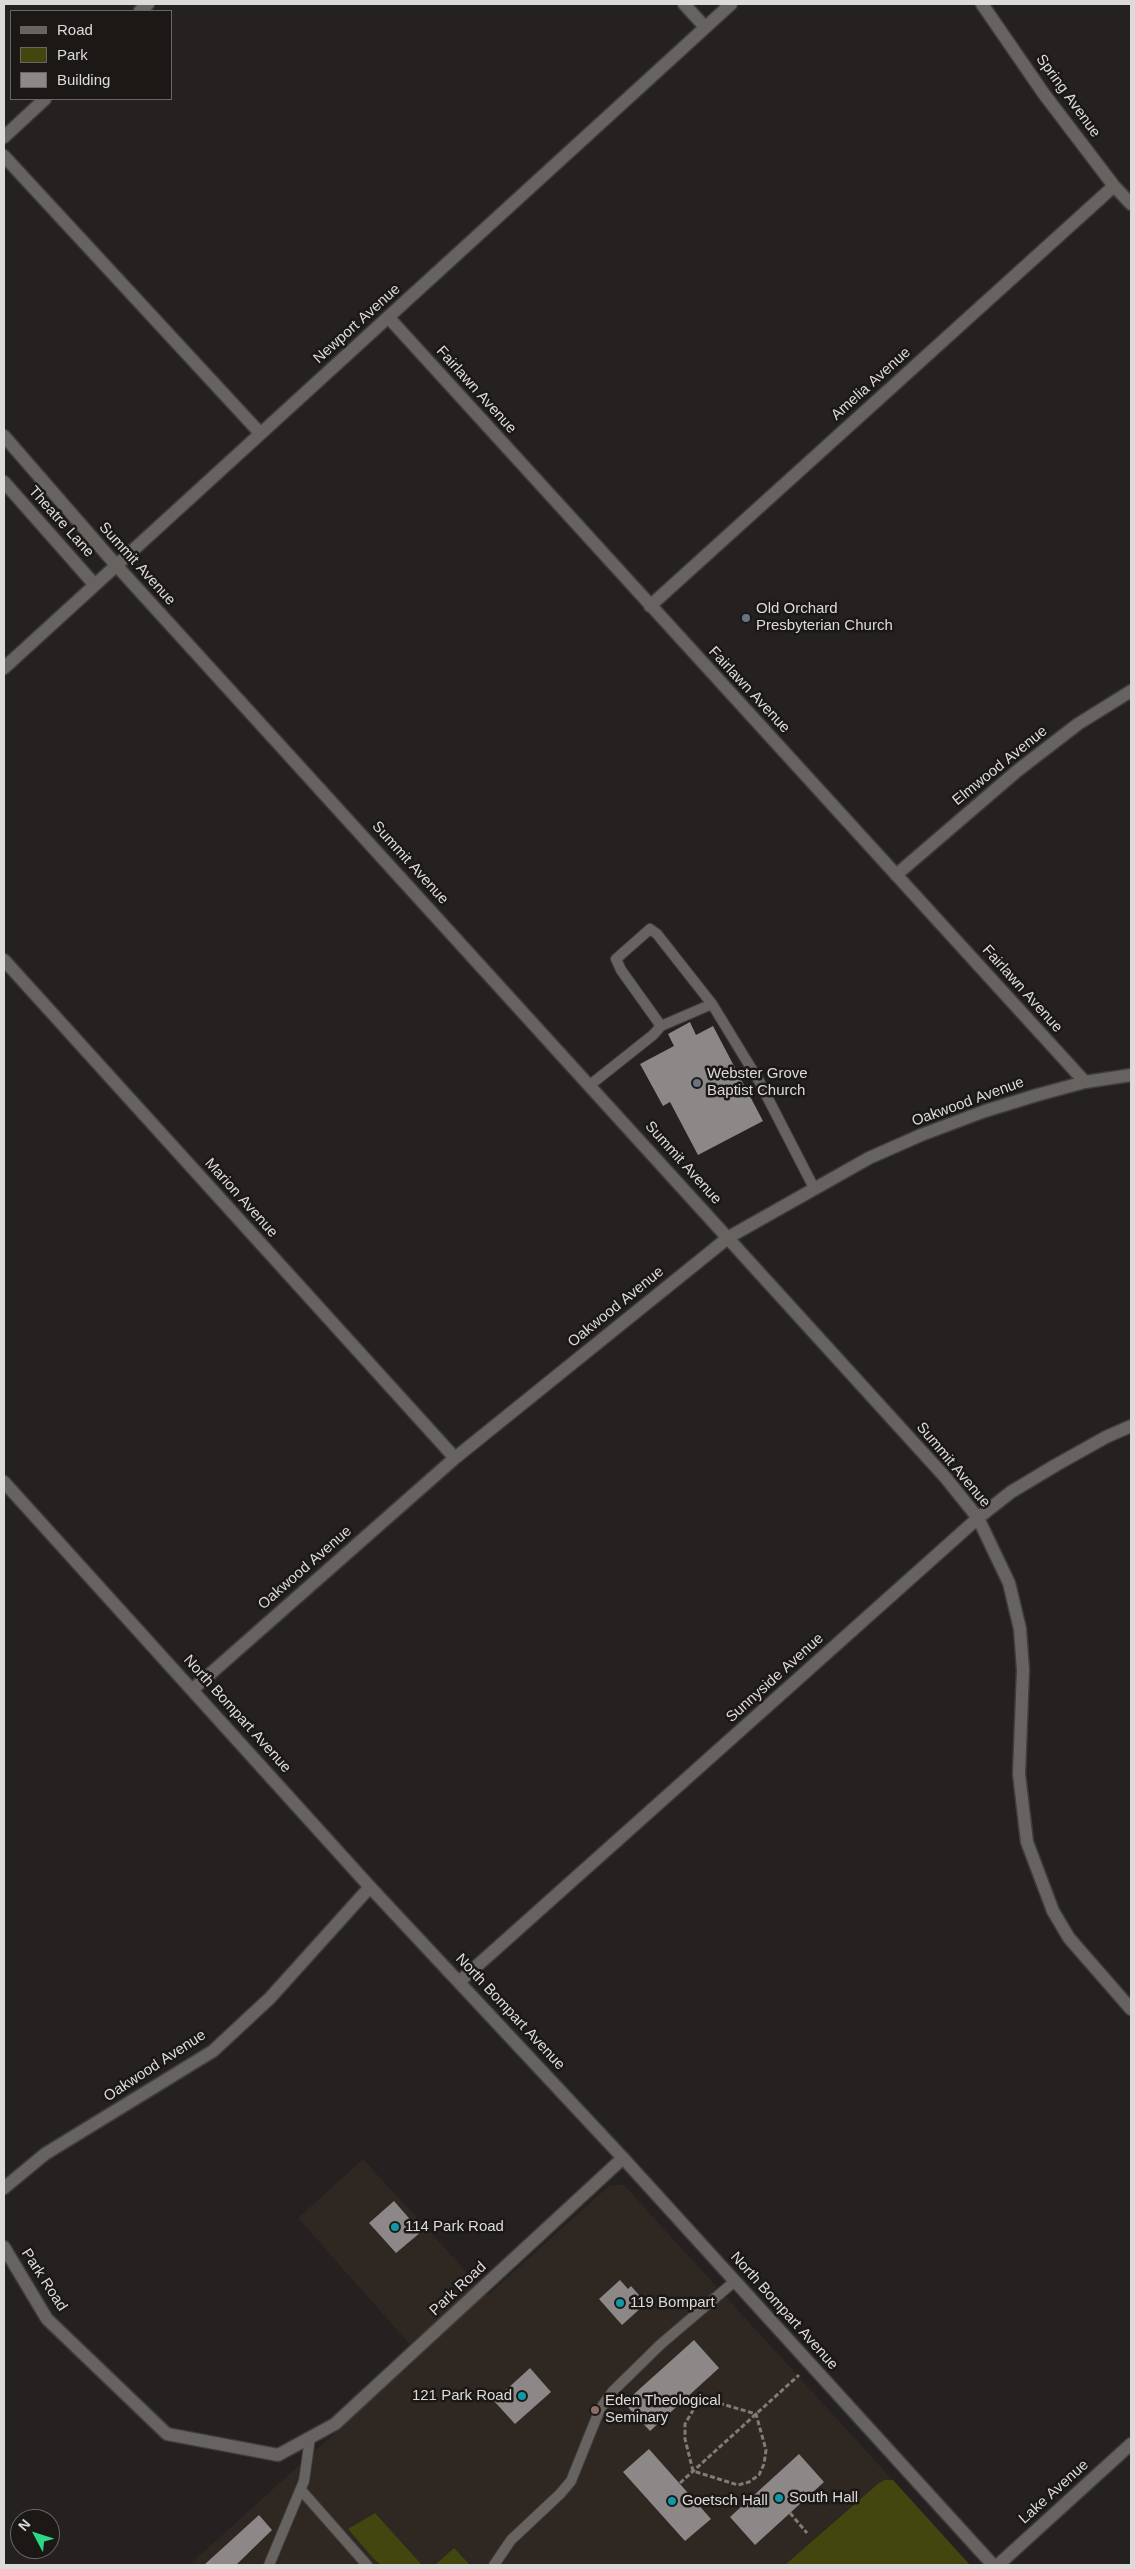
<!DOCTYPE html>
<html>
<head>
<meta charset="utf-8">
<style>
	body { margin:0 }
	#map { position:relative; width:1135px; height:2569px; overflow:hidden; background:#242120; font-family:Arial,sans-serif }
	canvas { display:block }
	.frame { position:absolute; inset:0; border:5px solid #dddbda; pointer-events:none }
	.legend { position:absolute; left:10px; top:10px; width:162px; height:90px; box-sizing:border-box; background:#1b1816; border:1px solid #696664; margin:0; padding:6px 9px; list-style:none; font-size:15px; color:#dddbda }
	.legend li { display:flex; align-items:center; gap:10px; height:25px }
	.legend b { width:25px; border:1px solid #696664 }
	.north { position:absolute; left:10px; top:2509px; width:50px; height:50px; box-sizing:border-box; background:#1b1816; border:1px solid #696664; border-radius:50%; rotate:310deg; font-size:14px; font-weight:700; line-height:20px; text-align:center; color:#dddbda }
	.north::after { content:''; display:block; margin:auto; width:18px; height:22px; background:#2cd884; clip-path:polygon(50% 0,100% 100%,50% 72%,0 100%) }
</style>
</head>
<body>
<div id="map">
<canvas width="1135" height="2569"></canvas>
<div class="frame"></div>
<ul class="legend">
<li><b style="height:6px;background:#666361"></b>Road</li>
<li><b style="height:14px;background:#41470f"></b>Park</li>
<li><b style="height:14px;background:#8c8887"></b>Building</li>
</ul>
<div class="north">N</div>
</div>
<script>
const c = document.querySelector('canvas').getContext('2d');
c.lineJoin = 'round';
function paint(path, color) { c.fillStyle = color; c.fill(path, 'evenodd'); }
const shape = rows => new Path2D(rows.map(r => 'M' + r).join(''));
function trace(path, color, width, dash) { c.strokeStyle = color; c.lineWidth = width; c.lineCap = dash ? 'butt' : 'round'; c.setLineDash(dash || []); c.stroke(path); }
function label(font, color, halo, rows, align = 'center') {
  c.font = font + ' Arial,sans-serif'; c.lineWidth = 5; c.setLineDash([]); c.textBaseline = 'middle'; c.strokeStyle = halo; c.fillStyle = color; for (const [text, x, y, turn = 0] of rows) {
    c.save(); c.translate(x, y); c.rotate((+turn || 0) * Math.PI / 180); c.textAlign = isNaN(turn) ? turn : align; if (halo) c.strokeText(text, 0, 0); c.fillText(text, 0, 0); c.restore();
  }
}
const built = shape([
	[363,2159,488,2295,610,2185,624,2185,970,2565,189,2565,420,2356,298,2218]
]);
const green = shape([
	[885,2480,893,2480,970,2565,785,2565,879,2483],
	[375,2513,422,2565,381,2565,374,2559,348,2529],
	[454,2548,470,2565,435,2565]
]);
const building = shape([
	[690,1022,696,1035,713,1026,763,1121,698,1155,670,1102,663,1106,640,1064,674,1046,668,1034],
	[394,2201,421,2232,396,2253,369,2223],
	[620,2280,628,2289,631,2286,639,2295,635,2299,642,2307,622,2325,599,2299],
	[694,2340,719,2368,650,2431,624,2403],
	[530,2368,551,2392,515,2424,494,2401],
	[649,2449,711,2519,685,2541,623,2472],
	[799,2454,824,2482,755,2545,730,2517],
	[259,2515,272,2530,236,2565,204,2565]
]);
const path = shape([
	[687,2398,695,2407,685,2424,685,2439,693,2471,738,2485,749,2482,759,2475,764,2464,766,2450,756,2414,715,2402,701,2403,695,2407],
	[680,2483,799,2375],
	[790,2513,807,2533]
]);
const lane = shape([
	[661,1026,621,970,616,959,650,929,657,934,712,1004,759,1081,814,1188],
	[590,1085,653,1035,661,1026,712,1004],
	[301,2490,367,2565],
	[269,2565,304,2481,310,2438],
	[494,2565,511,2540,560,2494,571,2481,600,2409,613,2391,661,2344,735,2281]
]);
const street = shape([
	[684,4,705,27],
	[982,4,1044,94,1114,186,1131,204],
	[140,11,148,4],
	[4,137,45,99],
	[4,156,260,433],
	[389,318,1085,1082],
	[4,436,116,565,945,1477,978,1518,1009,1583,1020,1629,1023,1670,1019,1774,1027,1842,1053,1911,1069,1938,1131,2009],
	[4,482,94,584],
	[650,606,1114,186],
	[4,668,731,4],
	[896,875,1017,771,1078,724,1131,691],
	[4,960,455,1458],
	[193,1689,455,1458,729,1237,869,1158,921,1135,985,1111,1037,1095,1085,1082,1131,1075],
	[460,1981,978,1518,1011,1492,1056,1465,1106,1437,1131,1426],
	[4,2188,45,2154,213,2051,270,1998,370,1887],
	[4,2247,47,2319,167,2434,278,2455,335,2424,623,2158],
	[998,2565,1131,2444]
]);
const secondary = shape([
	[4,1482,370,1887,623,2158,993,2565]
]);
const markers = [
	[746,618,5,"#6b7280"],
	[697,1083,5,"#6b7280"],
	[395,2227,5,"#0f9aa8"],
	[620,2303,5,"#0f9aa8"],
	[522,2396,5,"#0f9aa8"],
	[595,2410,5,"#8d6e63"],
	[779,2498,5,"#0f9aa8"],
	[672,2501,5,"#0f9aa8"]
];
const streetNames = [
	["Spring Avenue",1068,96,54],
	["Newport Avenue",357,324,-42],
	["Amelia Avenue",871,384,-42],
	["Fairlawn Avenue",476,390,48],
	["Theatre Lane",61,522,48],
	["Summit Avenue",137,564,48],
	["Fairlawn Avenue",749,690,47],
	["Elmwood Avenue",1000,766,-39],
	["Summit Avenue",410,863,48],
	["Fairlawn Avenue",1022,989,48],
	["Oakwood Avenue",968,1102,-20],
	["Summit Avenue",683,1163,48],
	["Marion Avenue",241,1198,48],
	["Oakwood Avenue",616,1307,-39],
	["Summit Avenue",953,1465,50],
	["Oakwood Avenue",305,1568,-41],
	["Sunnyside Avenue",775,1678,-42],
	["North Bompart Avenue",237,1714,48],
	["North Bompart Avenue",510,2012,47],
	["Oakwood Avenue",155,2066,-33],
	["Park Road",44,2280,57],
	["Park Road",458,2289,-43],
	["North Bompart Avenue",784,2311,48],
	["Lake Avenue",1054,2492,-42]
];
const poiNames = [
	["Old Orchard",756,609],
	["Presbyterian Church",756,626],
	["Webster Grove",707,1074],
	["Baptist Church",707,1091],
	["114 Park Road",405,2227],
	["119 Bompart",630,2303],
	["121 Park Road",512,2396,"right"],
	["Eden Theological",605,2401],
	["Seminary",605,2418],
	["South Hall",789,2498],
	["Goetsch Hall",682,2501]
];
paint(built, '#2f2722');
paint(green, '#41470f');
paint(building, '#8c8887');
trace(lane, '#3f3d3b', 12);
trace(street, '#3f3d3b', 15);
trace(secondary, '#3f3d3b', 15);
trace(path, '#7e7b7a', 3, [5, 2.5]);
trace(lane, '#666361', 10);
trace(street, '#666361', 12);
trace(secondary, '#666361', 12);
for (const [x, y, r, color] of markers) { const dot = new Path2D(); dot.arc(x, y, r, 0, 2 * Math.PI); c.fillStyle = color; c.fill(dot); trace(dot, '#1b1816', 2); }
label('15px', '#dddbda', '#1b1816', streetNames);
label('15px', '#dddbda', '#1b1816', poiNames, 'left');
</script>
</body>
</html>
